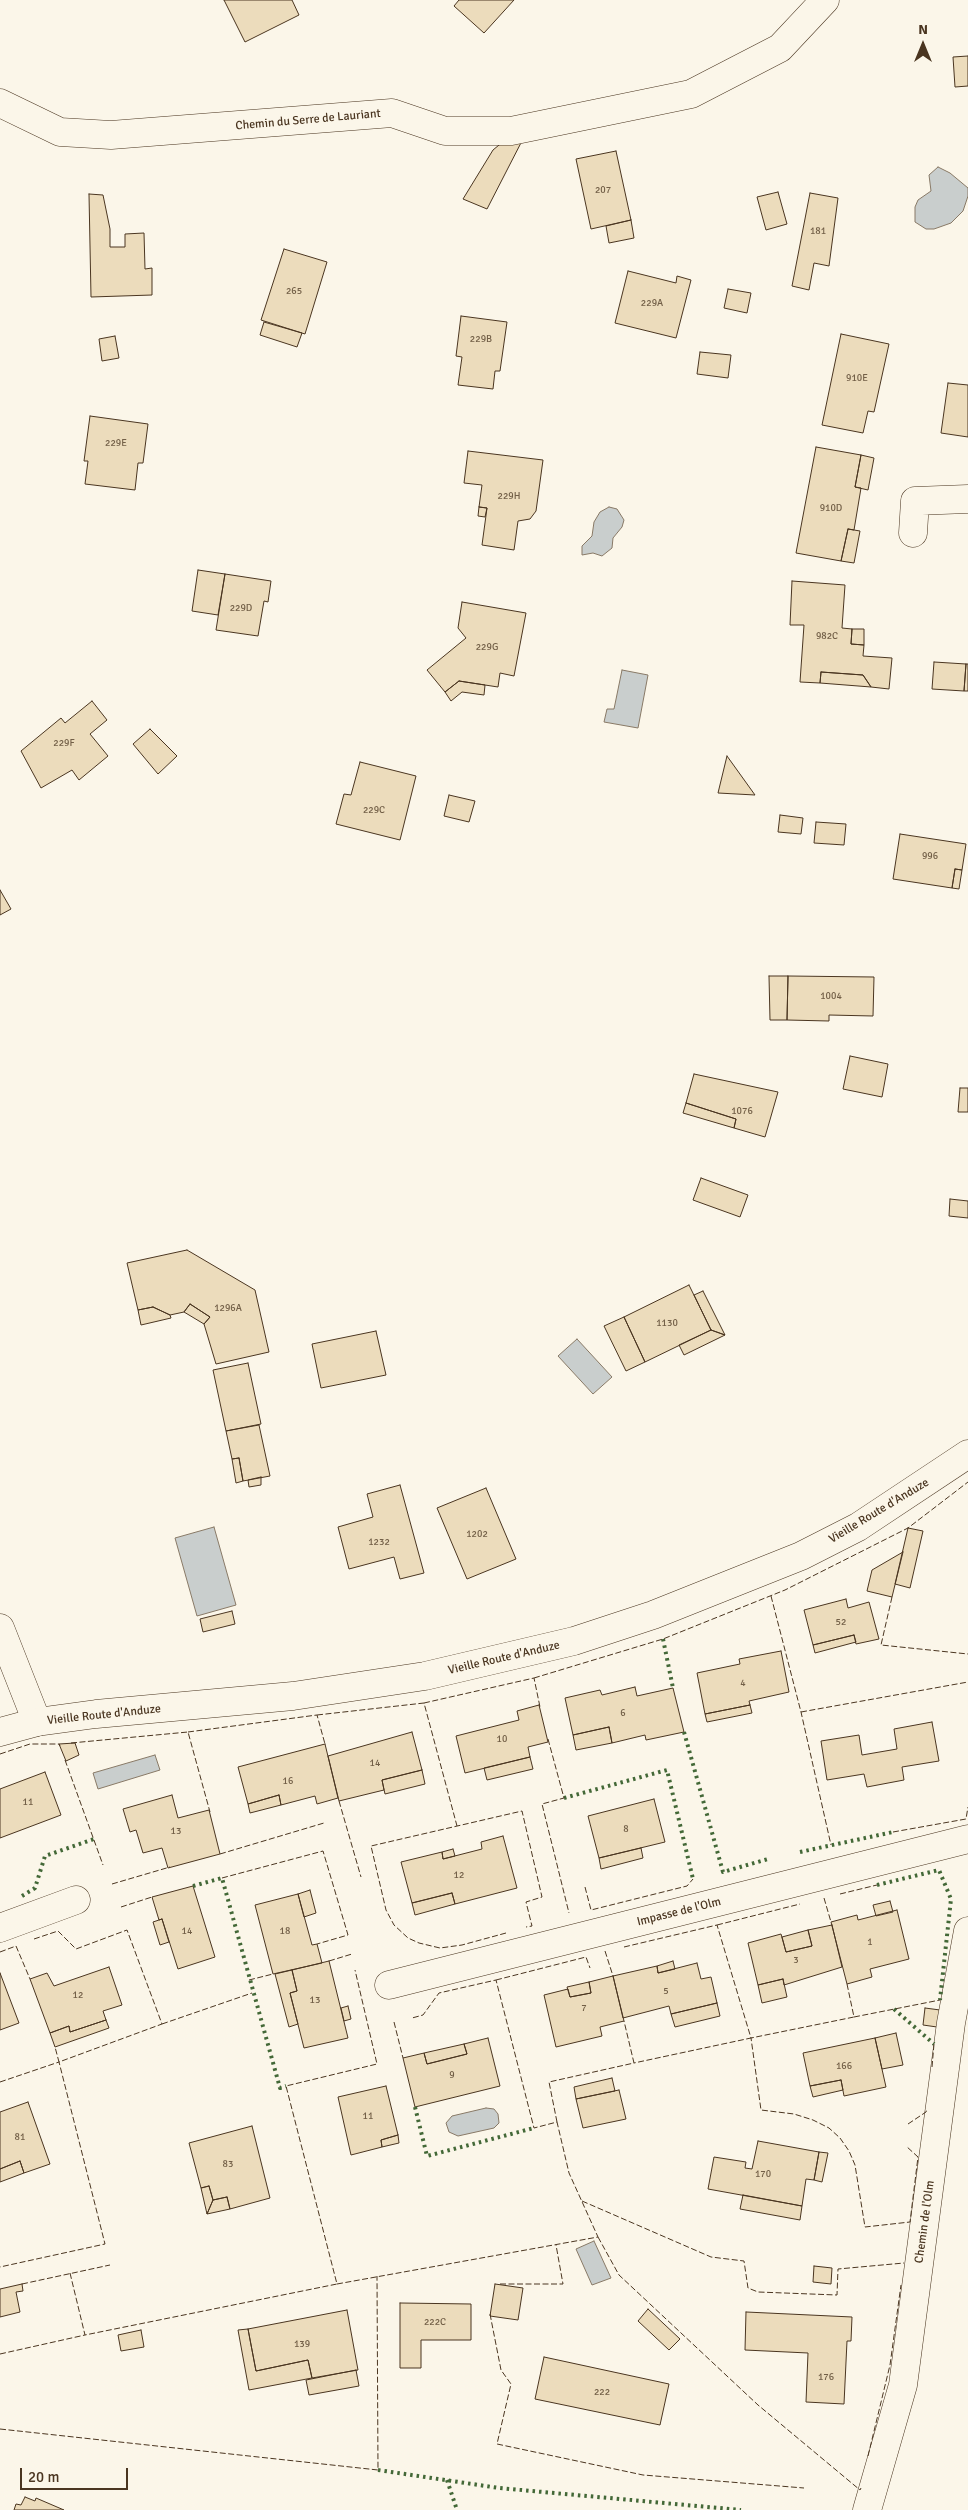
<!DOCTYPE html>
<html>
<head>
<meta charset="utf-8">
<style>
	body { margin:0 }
	#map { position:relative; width:968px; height:2510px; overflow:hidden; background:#fbf6e9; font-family:Signika,sans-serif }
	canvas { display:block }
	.north { position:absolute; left:898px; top:20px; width:50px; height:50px; -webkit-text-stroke:4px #fbf6e9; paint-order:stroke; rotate:0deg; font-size:14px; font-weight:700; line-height:20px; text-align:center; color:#4a3520 }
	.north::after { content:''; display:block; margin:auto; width:18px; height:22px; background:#4a3520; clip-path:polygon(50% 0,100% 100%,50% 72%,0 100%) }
	.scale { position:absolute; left:20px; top:2468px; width:108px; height:22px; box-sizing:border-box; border:2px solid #4a3520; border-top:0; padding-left:6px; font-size:15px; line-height:18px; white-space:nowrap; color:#4a3520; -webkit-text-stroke:4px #fbf6e9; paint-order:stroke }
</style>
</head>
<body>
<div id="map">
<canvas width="968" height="2510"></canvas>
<div class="north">N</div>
<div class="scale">20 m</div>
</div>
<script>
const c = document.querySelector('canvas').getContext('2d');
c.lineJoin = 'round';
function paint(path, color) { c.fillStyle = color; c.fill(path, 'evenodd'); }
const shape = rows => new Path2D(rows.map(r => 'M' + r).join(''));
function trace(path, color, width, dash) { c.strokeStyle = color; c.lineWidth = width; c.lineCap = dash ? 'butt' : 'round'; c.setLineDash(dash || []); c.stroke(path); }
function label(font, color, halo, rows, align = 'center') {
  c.font = font + ' Signika,sans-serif'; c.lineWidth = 4; c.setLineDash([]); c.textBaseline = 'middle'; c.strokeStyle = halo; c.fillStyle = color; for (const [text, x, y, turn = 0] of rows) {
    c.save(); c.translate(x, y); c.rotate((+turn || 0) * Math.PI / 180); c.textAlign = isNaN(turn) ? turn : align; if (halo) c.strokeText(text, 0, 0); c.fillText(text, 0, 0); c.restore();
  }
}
const water = shape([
	[938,167,950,173,968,188,968,196,963,211,951,223,934,229,926,229,915,222,915,207,918,200,931,191,929,175,938,167],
	[609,507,617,509,624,520,622,527,613,538,612,548,602,556,593,553,582,555,582,546,592,536,594,522,600,512,609,507],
	[622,670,648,675,638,728,604,722,607,709,614,709,622,670],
	[577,1339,612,1377,593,1394,558,1356,577,1339],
	[214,1527,236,1605,197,1616,175,1538,214,1527],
	[155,1755,160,1770,98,1789,93,1773,155,1755],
	[486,2108,494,2109,498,2114,499,2123,494,2128,458,2136,449,2132,446,2123,452,2116,486,2108],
	[594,2241,611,2278,592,2285,576,2249,594,2241]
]);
const building = shape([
	[224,0,292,0,299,15,245,42,224,0],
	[459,0,514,0,484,33,454,6,459,0],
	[968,56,968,86,955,87,953,57,968,56],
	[524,137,487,209,463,199,493,150,505,140,524,137],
	[616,151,631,220,591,229,576,159,616,151],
	[778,192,787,224,766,230,757,197,778,192],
	[810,193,838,198,829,266,814,263,809,290,792,286,810,193],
	[89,194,103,195,110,229,110,247,125,247,125,234,144,233,145,269,152,268,152,295,91,297,89,194],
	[631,220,634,238,609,243,606,226,631,220],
	[284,249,327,262,305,334,261,320,284,249],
	[628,271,676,283,677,276,691,280,676,338,615,323,628,271],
	[728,289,751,293,747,313,724,308,728,289],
	[461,316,507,322,500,371,495,371,493,389,458,385,462,357,456,356,461,316],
	[264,322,302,333,297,347,260,335,264,322],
	[841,334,889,344,874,412,868,411,863,433,822,425,841,334],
	[115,336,119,358,102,361,99,339,115,336],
	[700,352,731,355,728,378,697,374,700,352],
	[948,383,968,385,968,437,941,433,948,383],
	[90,416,148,424,143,463,138,463,135,490,85,484,88,461,84,461,90,416],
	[816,447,861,455,855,487,861,488,854,530,848,529,841,561,796,553,816,447],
	[468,451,543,460,536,511,530,519,518,521,514,550,482,545,487,508,479,507,482,485,464,483,468,451],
	[861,455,874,458,868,490,855,487,861,455],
	[479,507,487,508,485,517,478,516,479,507],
	[848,529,860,531,854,563,841,561,848,529],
	[198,570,225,574,218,615,192,611,198,570],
	[225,574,271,581,268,602,264,601,258,636,216,630,225,574],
	[792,581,845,585,842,628,852,629,851,644,864,645,863,656,892,658,889,689,871,687,863,675,821,672,820,683,800,682,804,625,790,625,792,581],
	[462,602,526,613,514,676,500,673,498,687,459,681,445,692,427,670,466,638,458,628,462,602],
	[852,629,864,629,864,645,851,644,852,629],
	[934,662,966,664,964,691,932,689,934,662],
	[966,664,968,664,968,691,964,691,966,664],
	[821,672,863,675,871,687,820,683,821,672],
	[459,681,485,685,484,695,462,692,451,701,445,692,459,681],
	[92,701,107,720,90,734,108,756,79,780,72,770,41,788,21,751,61,718,65,723,92,701],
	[150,729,177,756,158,774,133,744,150,729],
	[727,756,755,795,718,793,727,756],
	[360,762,416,776,400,840,336,824,344,794,351,795,360,762],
	[449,795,475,801,469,822,444,816,449,795],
	[780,815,803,818,801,834,778,832,780,815],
	[816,822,846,824,844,845,814,843,816,822],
	[900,834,966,844,962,870,955,869,952,888,893,879,900,834],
	[955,869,962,870,959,889,952,888,955,869],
	[0,890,11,909,0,915,0,890],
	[769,976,788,976,787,1020,770,1020,769,976],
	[788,976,874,977,873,1016,829,1015,829,1021,787,1020,788,976],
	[850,1056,888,1064,882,1097,843,1089,850,1056],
	[694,1074,778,1092,765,1137,734,1128,736,1119,686,1103,694,1074],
	[960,1088,968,1088,968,1112,958,1112,960,1088],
	[686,1103,736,1119,734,1128,683,1113,686,1103],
	[701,1178,748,1195,740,1217,693,1200,701,1178],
	[950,1199,968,1201,968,1218,949,1216,950,1199],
	[187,1250,255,1290,269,1352,216,1364,204,1324,210,1317,190,1304,184,1312,170,1315,153,1307,138,1310,127,1263,187,1250],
	[689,1285,711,1330,645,1362,624,1317,689,1285],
	[703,1291,725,1335,711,1330,694,1295,703,1291],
	[190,1304,210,1317,204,1324,184,1312,190,1304],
	[153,1307,170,1315,171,1318,141,1325,138,1310,153,1307],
	[624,1317,645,1362,626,1371,604,1326,624,1317],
	[711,1330,725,1335,684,1355,679,1345,711,1330],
	[376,1331,386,1375,321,1388,312,1344,376,1331],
	[248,1363,261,1424,226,1431,213,1370,248,1363],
	[259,1425,270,1476,243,1481,239,1458,232,1459,226,1431,259,1425],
	[239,1458,243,1481,236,1483,232,1459,239,1458],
	[261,1477,261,1485,249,1487,248,1480,261,1477],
	[400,1485,424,1573,400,1579,394,1557,349,1569,338,1527,373,1517,367,1494,400,1485],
	[486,1488,516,1559,467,1579,437,1508,486,1488],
	[908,1528,923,1531,910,1588,895,1584,908,1528],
	[903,1552,892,1597,867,1591,872,1570,903,1552],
	[846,1599,848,1608,869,1602,879,1639,856,1644,854,1635,813,1645,804,1610,846,1599],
	[232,1611,235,1624,203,1632,200,1619,232,1611],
	[854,1635,856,1642,815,1653,813,1645,854,1635],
	[781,1651,789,1692,749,1701,750,1705,705,1714,697,1673,740,1664,739,1659,781,1651],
	[635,1687,637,1696,673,1688,684,1732,646,1740,645,1735,612,1743,609,1727,573,1735,565,1698,600,1690,602,1695,635,1687],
	[539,1705,548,1742,528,1747,530,1757,465,1773,456,1736,519,1720,517,1711,539,1705],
	[750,1705,752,1713,707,1722,705,1714,750,1705],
	[932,1722,939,1761,902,1767,904,1780,867,1787,864,1774,827,1780,821,1741,859,1735,862,1755,897,1749,894,1729,932,1722],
	[609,1727,612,1743,576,1750,573,1735,609,1727],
	[412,1732,422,1770,382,1780,384,1790,339,1801,328,1756,412,1732],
	[75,1743,79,1755,66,1761,59,1744,75,1743],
	[325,1744,338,1798,317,1804,315,1796,281,1805,279,1795,248,1804,238,1767,325,1744],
	[530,1757,533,1769,487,1780,484,1768,530,1757],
	[422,1770,425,1784,385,1794,382,1780,422,1770],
	[45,1772,61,1815,0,1838,0,1789,45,1772],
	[172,1795,178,1818,209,1810,220,1854,168,1868,162,1848,143,1853,136,1830,130,1832,123,1809,172,1795],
	[279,1795,281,1805,250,1813,248,1804,279,1795],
	[654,1799,665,1842,599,1858,588,1816,654,1799],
	[503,1836,517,1888,455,1904,452,1893,412,1903,401,1862,442,1852,443,1859,482,1849,481,1842,503,1836],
	[641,1848,643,1858,601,1869,599,1858,641,1848],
	[453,1849,455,1856,443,1859,442,1852,453,1849],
	[193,1886,215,1957,178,1969,162,1919,159,1920,152,1897,193,1886],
	[310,1890,316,1913,304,1917,298,1894,310,1890],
	[452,1893,455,1904,415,1915,412,1903,452,1893],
	[298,1894,312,1945,317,1944,322,1963,273,1974,255,1905,298,1894],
	[890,1901,893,1912,876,1916,873,1905,890,1901],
	[897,1910,909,1959,870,1969,872,1977,847,1984,831,1922,857,1915,858,1920,897,1910],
	[162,1919,169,1942,160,1945,153,1922,162,1919],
	[832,1925,842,1967,784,1985,783,1979,758,1985,748,1943,781,1934,786,1952,812,1946,808,1930,832,1925],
	[808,1930,812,1946,786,1952,782,1937,808,1930],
	[329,1961,348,2038,304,2048,290,1993,297,1991,292,1970,329,1961],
	[673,1961,675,1969,658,1973,657,1966,673,1961],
	[697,1963,701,1979,711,1977,717,2003,671,2014,669,2006,623,2018,613,1976,657,1966,658,1973,697,1963],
	[109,1967,122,2005,103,2011,106,2020,70,2032,69,2026,50,2033,30,1979,47,1973,54,1986,109,1967],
	[292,1970,297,1991,290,1993,298,2024,289,2027,275,1974,292,1970],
	[0,1973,19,2023,0,2030,0,1973],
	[613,1976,624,2021,600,2027,602,2036,556,2047,544,1995,568,1989,570,1997,591,1993,589,1982,613,1976],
	[783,1979,787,1997,762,2003,758,1985,783,1979],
	[589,1982,591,1993,570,1997,567,1987,589,1982],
	[717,2003,720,2016,675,2027,671,2014,717,2003],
	[348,2006,351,2019,344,2021,341,2008,348,2006],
	[925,2008,940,2010,937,2027,923,2025,925,2008],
	[106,2020,109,2028,55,2047,50,2033,69,2026,70,2032,106,2020],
	[896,2033,903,2065,882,2069,875,2038,896,2033],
	[488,2038,500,2086,415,2107,403,2058,424,2053,427,2064,467,2054,464,2044,488,2038],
	[875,2038,886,2087,844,2096,841,2080,810,2086,803,2053,875,2038],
	[464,2044,467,2054,427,2064,424,2053,464,2044],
	[612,2078,615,2091,576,2099,574,2087,612,2078],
	[841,2080,843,2090,813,2097,810,2086,841,2080],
	[386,2086,398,2135,381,2140,382,2147,351,2155,338,2097,386,2086],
	[619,2090,626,2119,583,2128,576,2099,619,2090],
	[28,2102,50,2164,24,2173,20,2161,0,2169,0,2112,28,2102],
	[252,2126,270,2198,230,2209,227,2197,213,2200,209,2186,201,2188,189,2143,252,2126],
	[398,2135,399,2143,382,2147,381,2140,398,2135],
	[758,2141,819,2152,814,2180,806,2179,802,2206,708,2189,714,2157,746,2162,745,2168,752,2169,758,2141],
	[819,2152,828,2153,822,2182,814,2180,819,2152],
	[20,2161,24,2173,0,2182,0,2169,20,2161],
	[209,2186,213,2200,207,2214,201,2188,209,2186],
	[743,2195,802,2206,800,2220,740,2209,743,2195],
	[227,2197,230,2209,207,2214,213,2200,227,2197],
	[814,2266,832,2268,831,2284,813,2282,814,2266],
	[22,2284,23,2291,16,2292,20,2312,0,2317,0,2289,22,2284],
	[495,2284,523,2288,518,2320,490,2316,495,2284],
	[400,2303,471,2304,471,2340,421,2340,421,2368,400,2368,400,2303],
	[648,2309,680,2339,669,2350,638,2321,648,2309],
	[347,2310,358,2370,312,2378,308,2360,256,2371,248,2329,347,2310],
	[746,2312,852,2317,851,2341,847,2341,844,2404,806,2402,808,2353,745,2350,746,2312],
	[248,2329,256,2371,308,2360,312,2378,249,2390,238,2330,248,2329],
	[141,2330,144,2347,121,2351,118,2335,141,2330],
	[544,2357,669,2384,660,2425,535,2399,544,2357],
	[356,2370,359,2386,309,2395,306,2380,356,2370],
	[25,2497,35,2501,36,2498,64,2510,14,2510,16,2504,21,2505,25,2497]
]);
const minor = shape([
	[0,103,60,132,111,135,392,113,445,131,511,131,691,94,780,48,825,0],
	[913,533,915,501,968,499],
	[0,1628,37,1722],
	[0,1928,76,1900],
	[389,1985,968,1839],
	[867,2510,903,2385,951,2023,968,1931]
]);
const tertiary = shape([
	[0,1732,37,1722,96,1714,293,1696,425,1676,574,1641,653,1615,801,1556,858,1527,968,1454]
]);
const hedge = shape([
	[663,1639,673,1688],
	[684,1732,723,1872,768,1859],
	[564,1798,667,1770,693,1879],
	[800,1852,893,1832],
	[877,1885,939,1870,951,1899,940,2000],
	[193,1886,222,1878,280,2088,286,2086],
	[22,1896,35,1888,45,1856,94,1839],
	[894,2009,934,2044],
	[415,2107,427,2156,534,2128],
	[378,2470,499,2488,741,2510],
	[447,2480,457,2510]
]);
const fence = shape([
	[771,1596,801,1712,831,1845],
	[892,1597,881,1645,968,1654],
	[534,1678,663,1639,785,1590,908,1528,968,1482],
	[424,1703,534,1678,540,1707],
	[801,1712,968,1682],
	[317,1715,424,1703,457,1826],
	[188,1732,317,1715,325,1744],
	[548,1739,564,1798,542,1804,569,1913],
	[71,1743,188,1732,210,1812],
	[0,1754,30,1744,59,1744,60,1746],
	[65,1760,103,1865],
	[339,1801,361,1877],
	[893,1832,966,1819,968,1807],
	[220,1854,324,1823],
	[222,1878,323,1851,348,1935,317,1944],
	[112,1884,170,1867],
	[585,1887,591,1910,687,1886,693,1879],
	[840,1894,877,1885],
	[824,1898,831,1922],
	[121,1907,152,1897],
	[717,1925,800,1904],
	[506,1933,462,1945,440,1948,419,1943,408,1938,394,1925,386,1910,371,1846,522,1811,542,1897,526,1902,532,1926,526,1927],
	[34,1939,58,1931,76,1949,127,1930,162,2024,59,2062,55,2047],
	[624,1947,717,1925,751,2038,634,2063],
	[605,1951,613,1976],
	[0,1952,16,1946,30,1979],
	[329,1961,352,1954],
	[249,1980,273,1974],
	[496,1980,586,1957,590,1968],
	[847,1984,854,2017,751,2038,761,2110,794,2114,813,2120,829,2128,840,2138,849,2151,855,2165,865,2227,910,2222,918,2157,906,2146],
	[854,2017,940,2000],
	[394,2022,403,2058],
	[162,2024,252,1993],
	[932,2067,934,2044],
	[0,2082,59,2062,105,2244,0,2267],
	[557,2122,549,2082,634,2063,624,2021],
	[908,2124,926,2112,927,2109],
	[582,2201,711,2257,744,2261,748,2288,758,2292,837,2295,838,2269,904,2263],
	[598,2237,619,2275,758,2405,860,2490,861,2488],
	[70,2273,85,2335,337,2284,286,2086,377,2064,355,1970],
	[22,2284,110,2265],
	[337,2284,598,2237,569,2173,557,2122,534,2128,496,1980,439,1993,423,2015,412,2018],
	[500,2284,563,2284,556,2245],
	[490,2314,501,2370,511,2384,497,2444,643,2475,804,2488],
	[0,2354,85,2335],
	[0,2429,378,2470,377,2276],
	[868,2456,890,2365,901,2285]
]);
const numberNames = [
	["207",603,190],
	["181",818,231],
	["265",294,291],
	["229A",652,303],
	["229B",481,339],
	["910E",857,378],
	["229E",116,443],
	["229H",509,496],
	["910D",831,508],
	["229D",241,608],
	["982C",827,636],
	["229G",487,647],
	["229F",64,743],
	["229C",374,810],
	["996",930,856],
	["1004",831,996],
	["1076",742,1111],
	["1296A",228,1308],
	["1130",667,1323],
	["1202",477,1534],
	["1232",379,1542],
	["52",841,1622],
	["4",743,1683],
	["6",623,1713],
	["10",502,1739],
	["14",375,1763],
	["16",288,1781],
	["11",28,1802],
	["8",626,1829],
	["13",176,1831],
	["12",459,1875],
	["14",187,1931],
	["18",285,1931],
	["1",870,1942],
	["3",796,1960],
	["5",666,1991],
	["12",78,1995],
	["13",315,2000],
	["7",584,2008],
	["166",844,2066],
	["9",452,2075],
	["11",368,2116],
	["81",20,2137],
	["83",228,2164],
	["170",763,2174],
	["222C",435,2322],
	["139",302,2344],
	["176",826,2377],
	["222",602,2392]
];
const streetNames = [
	["Chemin du Serre de Lauriant",308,120,-5],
	["Vieille Route d'Anduze",879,1511,-31],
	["Vieille Route d'Anduze",504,1658,-13],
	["Vieille Route d'Anduze",104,1715,-6],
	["Impasse de l'Olm",679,1912,-14],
	["Chemin de l'Olm",925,2222,-82]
];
paint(water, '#c9cecd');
trace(water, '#887966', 1);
paint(building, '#ecdcbc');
trace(building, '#4a3520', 1);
trace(minor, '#4a3520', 29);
trace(tertiary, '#4a3520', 29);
trace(minor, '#fbf6e9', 28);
trace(tertiary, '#fbf6e9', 28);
trace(hedge, '#436837', 4, [2.5, 4]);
trace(fence, '#4a3520', 1, [6, 2.5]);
label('10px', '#725f47', null, numberNames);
label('12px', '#4a3520', '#fbf6e9', streetNames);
</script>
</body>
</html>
